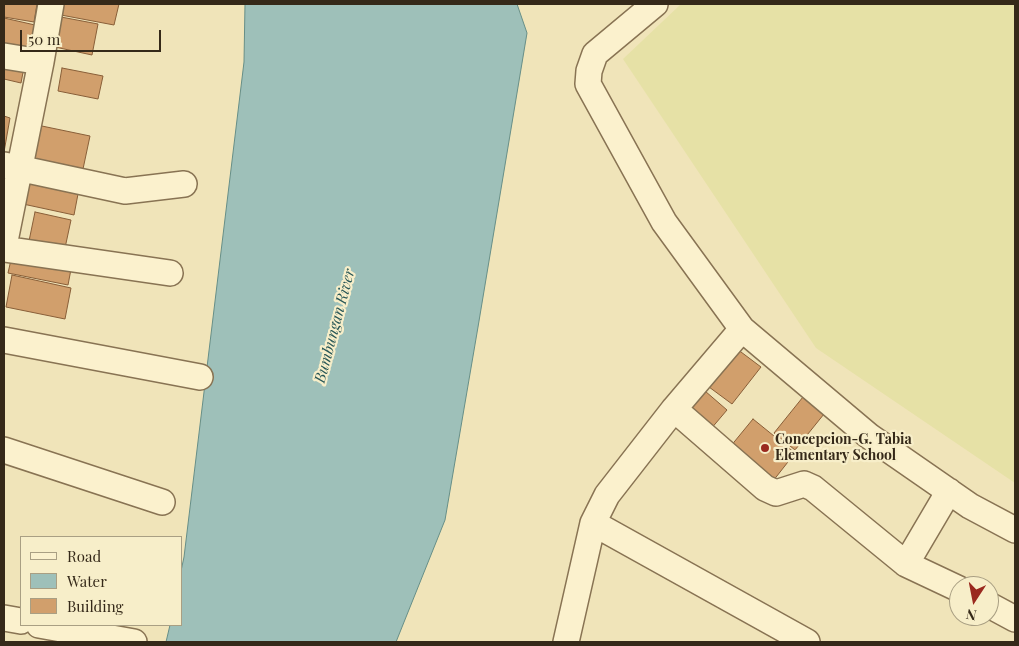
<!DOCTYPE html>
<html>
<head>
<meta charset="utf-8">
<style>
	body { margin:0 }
	#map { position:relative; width:1019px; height:646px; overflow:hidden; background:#f0e4b9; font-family:"Playfair Display",serif }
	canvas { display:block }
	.frame { position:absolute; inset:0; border:5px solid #352919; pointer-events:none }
	.legend { position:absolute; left:20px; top:536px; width:162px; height:90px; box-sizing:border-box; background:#f7eec9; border:1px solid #a99f83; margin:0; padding:6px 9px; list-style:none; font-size:15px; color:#352919 }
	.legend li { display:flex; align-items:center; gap:10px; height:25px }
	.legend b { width:25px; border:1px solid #a99f83 }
	.north { position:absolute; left:949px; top:576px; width:50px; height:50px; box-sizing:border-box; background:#f7eec9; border:1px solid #a99f83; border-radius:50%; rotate:191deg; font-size:14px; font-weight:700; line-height:20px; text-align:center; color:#352919 }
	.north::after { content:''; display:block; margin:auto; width:18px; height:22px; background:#9a291f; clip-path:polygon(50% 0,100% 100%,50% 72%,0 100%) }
	.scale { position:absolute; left:20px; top:30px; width:141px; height:22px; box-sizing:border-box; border:2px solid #352919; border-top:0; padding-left:6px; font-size:15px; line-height:18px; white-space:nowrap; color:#352919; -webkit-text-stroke:4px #f7eec9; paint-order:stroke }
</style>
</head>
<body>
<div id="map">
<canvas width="1019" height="646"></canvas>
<div class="frame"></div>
<ul class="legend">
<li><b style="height:6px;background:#fbf1cd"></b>Road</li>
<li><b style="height:14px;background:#9ec0b9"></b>Water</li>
<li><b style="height:14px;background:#d19f6c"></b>Building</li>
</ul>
<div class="north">N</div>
<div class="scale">50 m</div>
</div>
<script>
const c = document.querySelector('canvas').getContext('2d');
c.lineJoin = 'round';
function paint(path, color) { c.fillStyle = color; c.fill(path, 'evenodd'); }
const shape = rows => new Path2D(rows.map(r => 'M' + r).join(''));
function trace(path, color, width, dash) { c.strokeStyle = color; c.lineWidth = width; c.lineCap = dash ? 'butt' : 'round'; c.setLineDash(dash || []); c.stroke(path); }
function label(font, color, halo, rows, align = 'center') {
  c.font = font + ' "Playfair Display",serif'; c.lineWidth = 4.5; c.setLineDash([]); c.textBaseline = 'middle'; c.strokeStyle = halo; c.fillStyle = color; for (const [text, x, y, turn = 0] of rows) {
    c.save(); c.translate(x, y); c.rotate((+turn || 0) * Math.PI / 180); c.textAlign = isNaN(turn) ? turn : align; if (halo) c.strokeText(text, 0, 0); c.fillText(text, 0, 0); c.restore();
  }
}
const farmland = shape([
	[681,4,1015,4,1015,483,816,348,623,59]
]);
const water = shape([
	[245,4,517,4,527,33,478,327,445,520,396,642,166,642,170,625,181,625,181,571,184,557,244,62,245,4]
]);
const building = shape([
	[4,4,37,4,34,22,4,17,4,4],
	[63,4,119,4,114,25,61,15,63,4],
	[61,17,98,24,92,55,55,47,61,17],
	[4,18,35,25,31,49,4,44,4,18],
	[4,58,25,62,21,83,4,79,4,58],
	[62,68,103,76,98,99,58,91,62,68],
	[4,116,10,118,4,152,4,116],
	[37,125,90,136,83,169,30,158,37,125],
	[27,183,78,194,74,215,23,204,27,183],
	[35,212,71,220,65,248,29,241,35,212],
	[13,251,72,264,68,285,8,273,13,251],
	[12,275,71,288,65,319,6,307,12,275],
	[737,349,761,367,732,404,709,387,737,349],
	[705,391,727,410,710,430,688,411,705,391],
	[803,397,824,414,795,450,774,433,803,397],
	[753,419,795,453,773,481,730,447,753,419]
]);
const minor = shape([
	[655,4,595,54,589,71,588,84,664,222,742,329,869,436,970,506,1015,530],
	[4,56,41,62],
	[4,165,125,191,184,184],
	[4,246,41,62,51,4],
	[4,249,170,273],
	[4,340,200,377],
	[674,409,765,488,776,493,804,484,813,488,906,564,959,589],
	[4,450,162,502],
	[593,523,807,642],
	[906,564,949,491],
	[989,605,1015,619],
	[4,618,21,621],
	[39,625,134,642],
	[566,642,593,523,607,495,674,409,742,329]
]);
const markers = [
	[765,448,5,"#9a291f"]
];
const poiNames = [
	["Concepcion-G. Tabia",775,440],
	["Elementary School",775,456]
];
const waterNames = [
	["Bumbungan River",335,326,-75]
];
paint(farmland, '#e6e1a6');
paint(water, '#9ec0b9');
trace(water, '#668e87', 1);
paint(building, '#d19f6c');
trace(building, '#885e38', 1);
trace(minor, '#887353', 28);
trace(minor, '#fbf1cd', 25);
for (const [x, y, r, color] of markers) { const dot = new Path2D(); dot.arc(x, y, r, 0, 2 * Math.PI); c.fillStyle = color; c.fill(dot); trace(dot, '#f7eec9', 2); }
label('bold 14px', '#352919', '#f7eec9', poiNames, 'left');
label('italic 15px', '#275656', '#f7eec9', waterNames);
</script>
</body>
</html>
